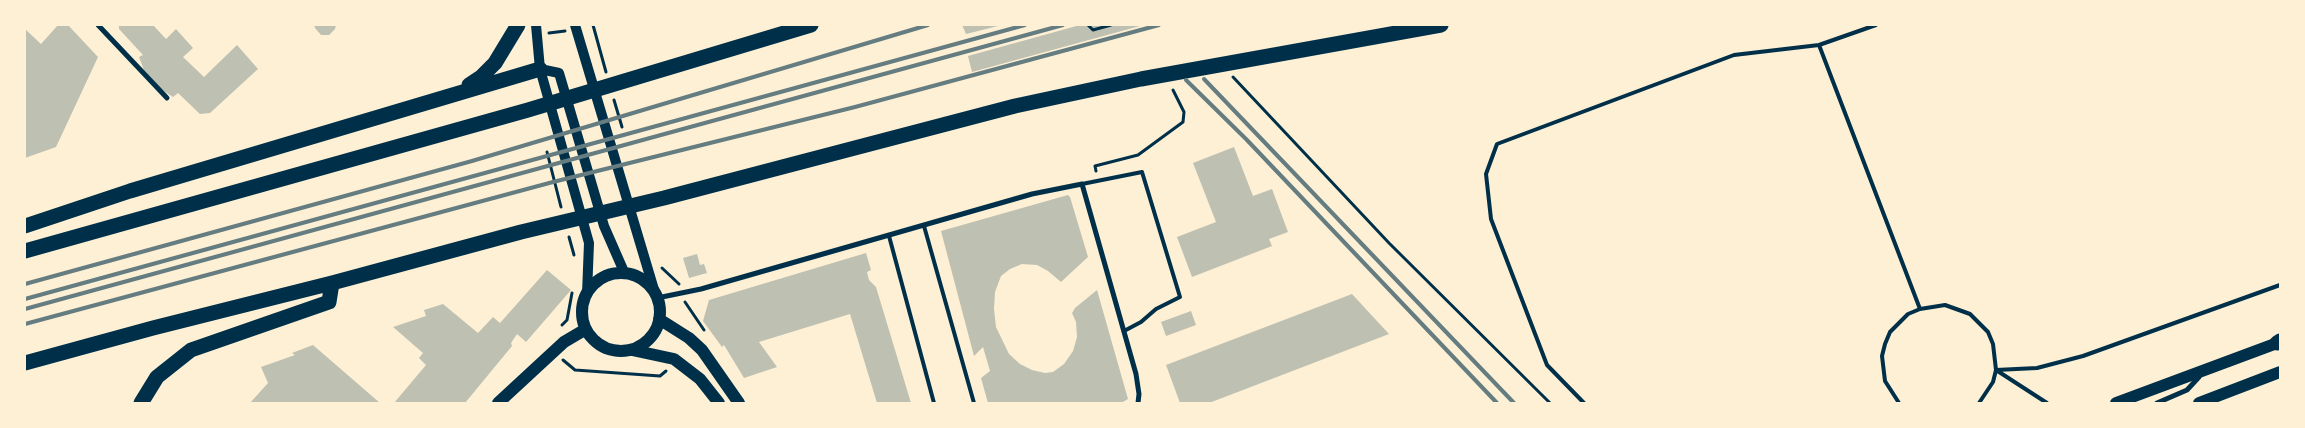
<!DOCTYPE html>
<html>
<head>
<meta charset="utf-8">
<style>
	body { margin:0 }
	#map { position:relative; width:2305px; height:428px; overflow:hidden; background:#fdf0d5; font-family:Inter,sans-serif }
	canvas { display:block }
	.frame { position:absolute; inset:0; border:26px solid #fdf0d5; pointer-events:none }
</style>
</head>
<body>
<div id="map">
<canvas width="2305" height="428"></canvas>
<div class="frame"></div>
</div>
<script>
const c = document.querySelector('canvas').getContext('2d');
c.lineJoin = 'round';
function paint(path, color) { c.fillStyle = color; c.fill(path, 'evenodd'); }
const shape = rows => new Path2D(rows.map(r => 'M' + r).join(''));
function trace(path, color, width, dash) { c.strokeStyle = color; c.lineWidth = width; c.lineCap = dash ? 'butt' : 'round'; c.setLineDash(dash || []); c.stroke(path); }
const building = shape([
	[58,25,68,25,98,57,56,147,25,158,25,29,41,44],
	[119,25,153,25,166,39,176,29,193,48,183,57,204,77,237,45,258,69,210,113,200,114,178,93,173,97,162,90,144,70,139,57,143,55,119,29],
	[314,25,336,25,335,29,329,35,321,35,315,28],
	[962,25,998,25,998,26,966,34],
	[1080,25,1140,26,972,72,968,56],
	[1234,147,1253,196,1272,189,1288,232,1269,239,1272,246,1192,277,1177,237,1216,222,1193,163],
	[1068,195,1070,197,1088,257,1061,282,1048,271,1037,265,1022,264,1010,269,1001,276,995,292,994,309,996,327,1009,354,1020,364,1032,370,1045,373,1053,372,1064,364,1073,351,1077,337,1076,322,1072,313,1075,308,1097,290,1128,399,1121,403,988,403,981,378,990,371,983,347,974,356,941,231],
	[866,253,871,270,867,272,869,280,876,287,911,403,877,403,850,314,759,342,777,367,744,378,724,345,722,347,703,321,709,300],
	[697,254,700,265,704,264,707,273,689,278,683,258],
	[547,270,571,290,526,342,517,334,511,343,512,346,465,403,394,403,426,365,419,358,423,353,393,327,426,316,424,310,443,304,478,333,493,317,500,323],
	[1352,294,1389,334,1209,403,1180,403,1166,365],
	[1191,311,1196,325,1166,336,1161,322],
	[313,345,380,403,250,403,268,383,261,367,295,355,292,353]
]);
const path = shape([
	[593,25,606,72],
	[1088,25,1093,30,1111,25],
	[549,33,565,31],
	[1233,77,1389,243,1550,403],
	[614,100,622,127],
	[547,152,561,207],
	[1096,171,1095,166,1138,155,1183,122,1184,112,1173,90],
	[569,237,574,255],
	[662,268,679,284],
	[685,302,704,330],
	[562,325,567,320,572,293],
	[563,360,575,370,660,376,666,371]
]);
const service = shape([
	[1819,45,1876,25],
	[1082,184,1142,172,1180,297,1156,309,1141,322,1124,331],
	[924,226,974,403],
	[889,236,934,403],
	[1996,370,2037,368,2083,356,2280,285],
	[1996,370,2047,403],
	[1584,403,1547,365,1491,219,1486,174,1497,144,1734,55,1819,45,1920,309],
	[1899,403,1885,381,1882,356,1885,344,1890,332,1908,314,1920,309,1945,305,1970,314,1988,332,1993,344,1996,370,1993,382,1979,403]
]);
const minor = shape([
	[98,25,167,98],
	[657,298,701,289,1032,194,1082,184,1136,374,1139,394,1138,403],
	[2157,403,2187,390,2199,377]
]);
const secondary = shape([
	[536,25,540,69,589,243,587,294],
	[575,25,655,293],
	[540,69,559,73,604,226,625,274]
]);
const primary = shape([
	'582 312a39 39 0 1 1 78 0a39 39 0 1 1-78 0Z',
	[659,319,689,338,702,350,739,403],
	[632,350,674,359,700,379,719,403],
	[498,403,564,342,586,329],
	[2116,403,2280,342],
	[2199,403,2280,372]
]);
const motorway = shape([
	[469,85,481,77,495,63,518,25],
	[25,226,130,191,540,69],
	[25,251,528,110,811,25],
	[2277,343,2280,341],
	[25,363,153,328,332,283,521,232,664,198,1015,106,1141,79,1441,25],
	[141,403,157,377,191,350,329,302,332,283]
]);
const rail = shape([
	[1204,79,1514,403],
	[1186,80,1246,139,1497,403],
	[25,284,472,161,928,25],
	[25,299,1025,25],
	[25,309,1063,25],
	[25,324,553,182,855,107,1159,25]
]);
paint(building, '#bec0b2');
trace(path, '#003049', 3);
trace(service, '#003049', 4);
trace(minor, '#003049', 5);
trace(secondary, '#003049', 10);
trace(primary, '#003049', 12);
trace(motorway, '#003049', 15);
trace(rail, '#657d81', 4);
</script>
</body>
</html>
